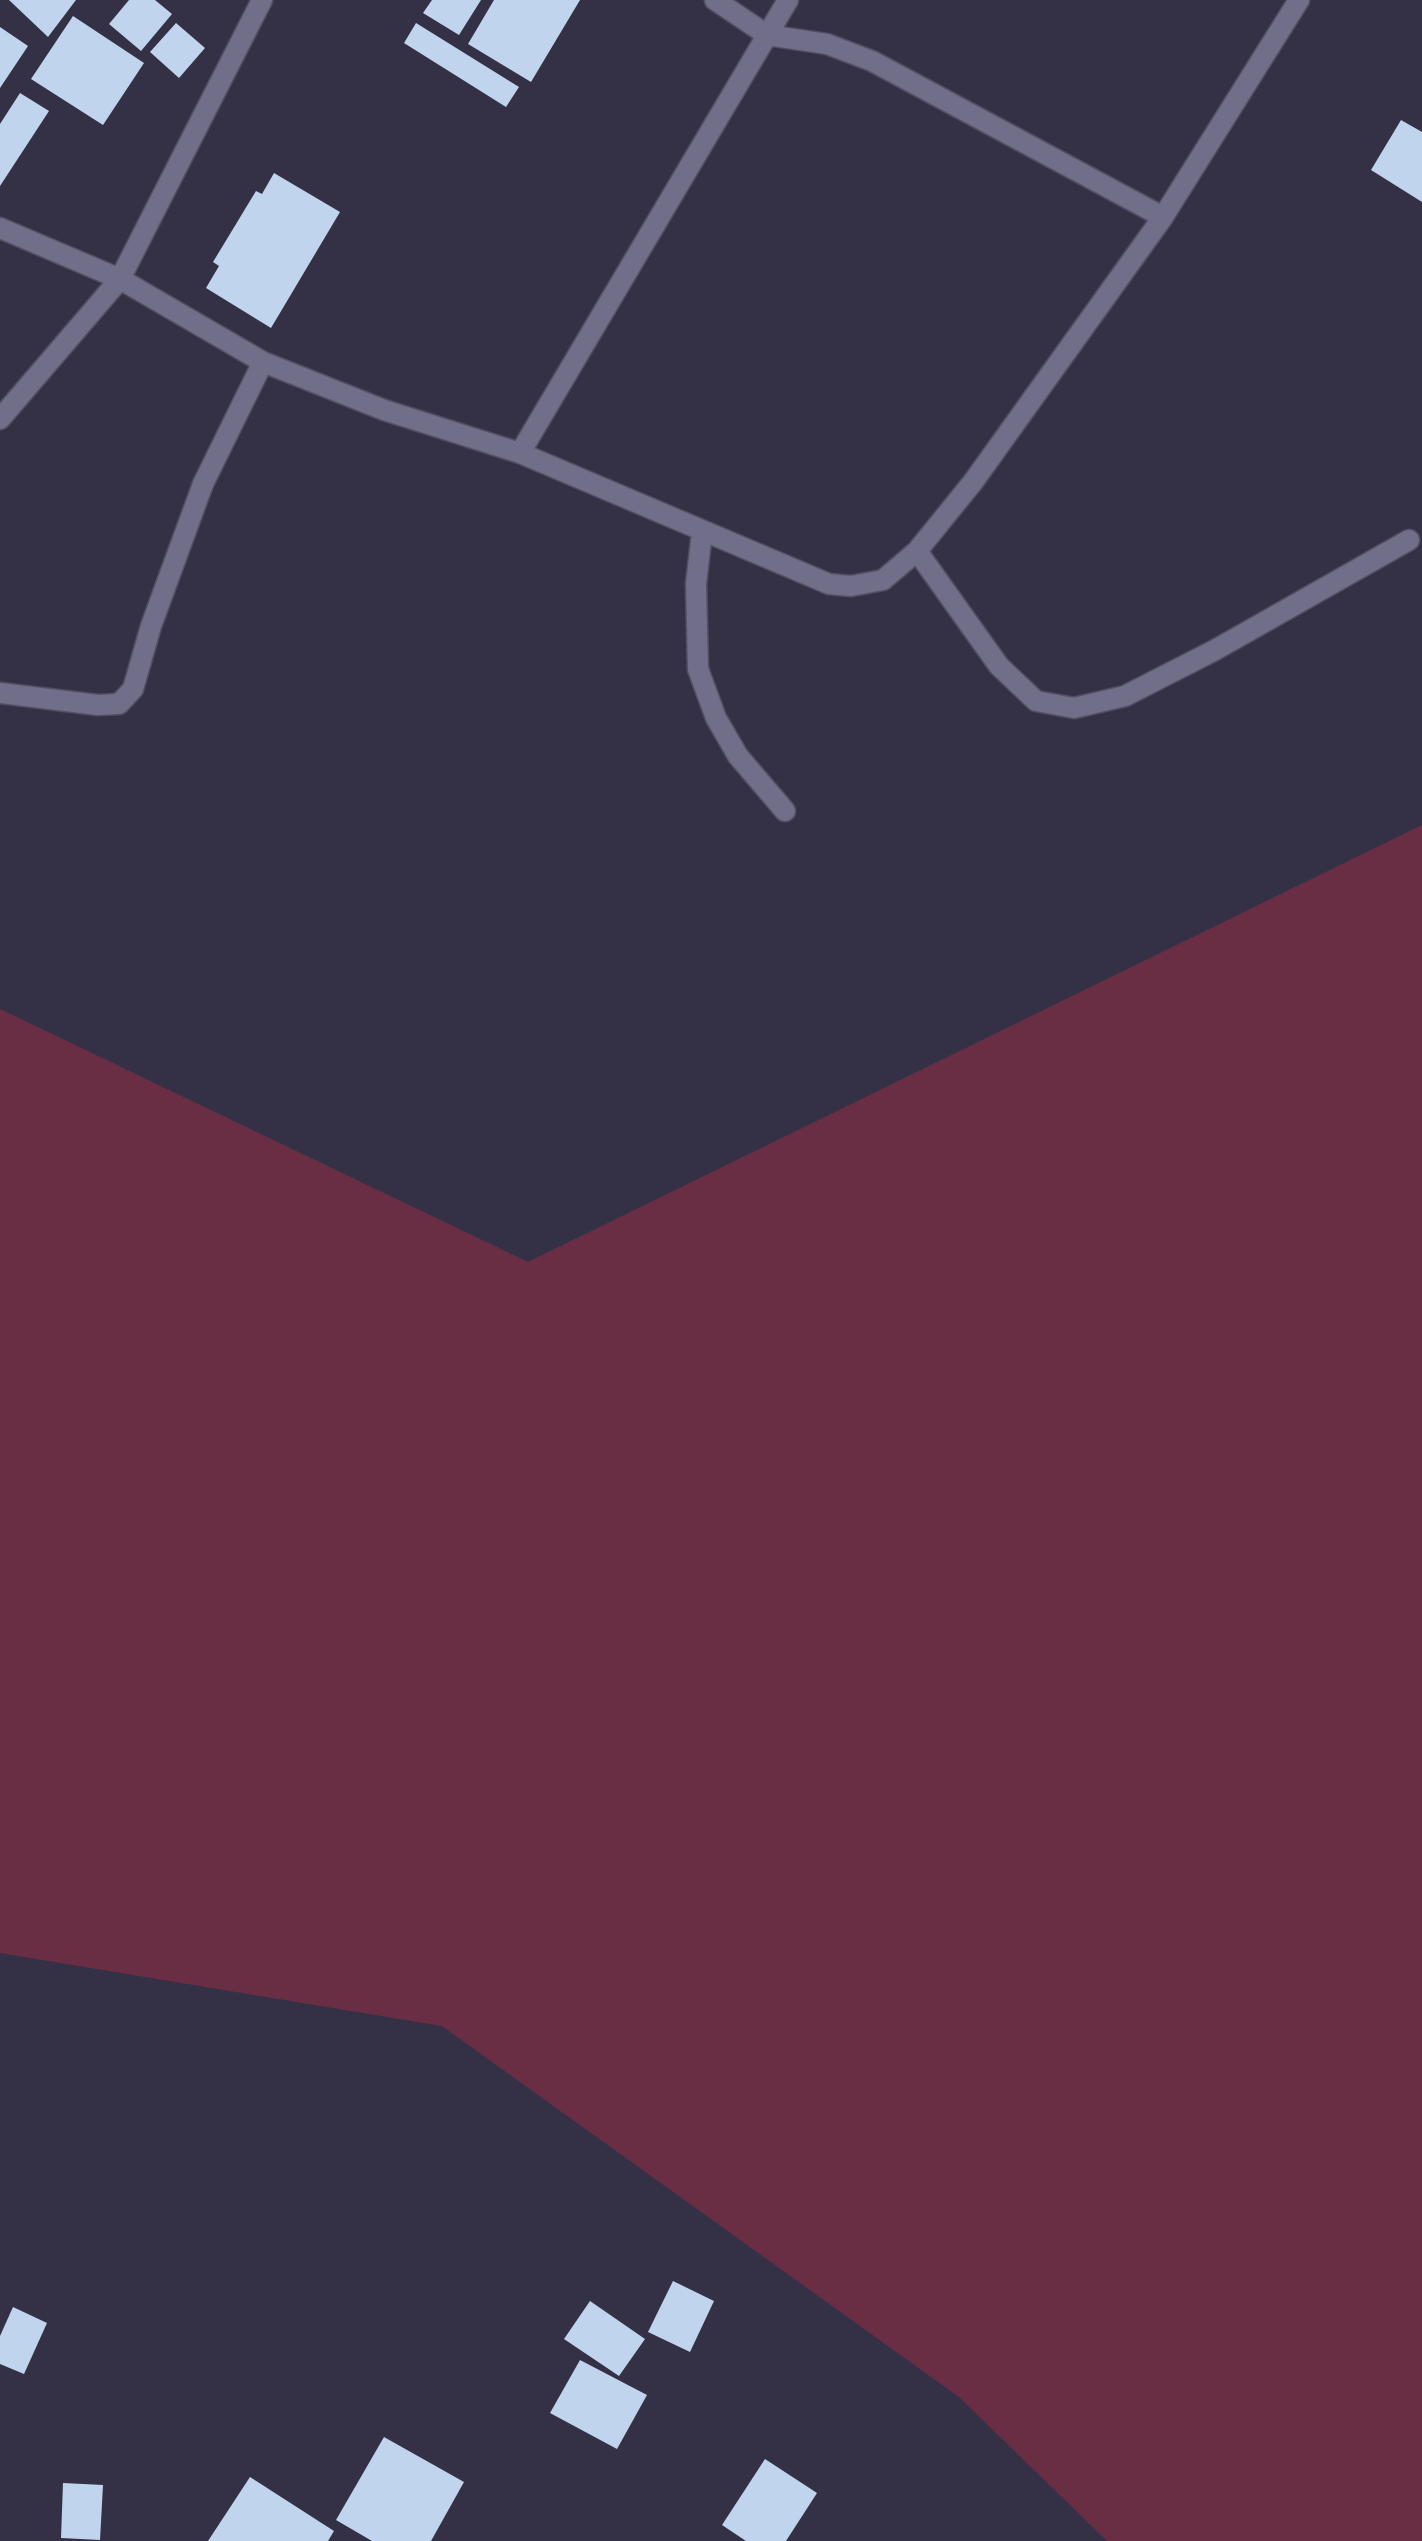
<!DOCTYPE html>
<html>
<head>
<meta charset="utf-8">
<style>
	body { margin:0 }
	canvas { display:block; background:#343147 }
</style>
</head>
<body>
<canvas width="1422" height="2541"></canvas>
<script>
const c = document.querySelector('canvas').getContext('2d');
c.lineJoin = 'round';
function paint(path, color) { c.fillStyle = color; c.fill(path, 'evenodd'); }
const shape = rows => new Path2D(rows.map(r => 'M' + r).join(''));
function trace(path, color, width, dash) { c.strokeStyle = color; c.lineWidth = width; c.lineCap = dash ? 'butt' : 'round'; c.setLineDash(dash || []); c.stroke(path); }
const green = shape([
	[1422,825,1422,2541,1107,2541,959,2397,442,2026,0,1953,0,1009,528,1262]
]);
const building = shape([
	[9,0,76,0,48,37],
	[129,0,155,0,172,14,141,51,109,24],
	[432,0,481,0,459,35,423,13],
	[494,0,580,0,531,82,468,44],
	[73,16,144,63,103,125,31,79],
	[176,23,205,48,179,78,150,52],
	[416,23,519,87,506,107,404,43],
	[0,27,28,46,0,88],
	[20,93,49,111,0,186,0,124],
	[1401,120,1422,132,1422,202,1371,170],
	[274,173,340,212,271,328,206,288,219,266,213,262,256,191,262,194],
	[673,2281,714,2301,690,2352,648,2332],
	[590,2301,645,2339,619,2376,564,2339],
	[13,2307,47,2323,24,2374,0,2364,0,2336],
	[580,2360,647,2395,617,2449,550,2413],
	[384,2437,464,2482,431,2541,372,2541,336,2520],
	[765,2459,817,2493,786,2541,746,2541,722,2525],
	[250,2477,334,2531,328,2541,208,2541],
	[63,2483,103,2485,100,2540,61,2538]
]);
const street = shape([
	[715,0,767,35,827,44,872,61,1163,217],
	[0,228,120,279,262,0],
	[0,419,120,279,263,362,384,410,520,453,829,584,851,586,883,580,917,551,973,482,1163,217,1299,0],
	[520,453,788,0],
	[702,532,696,584,698,669,716,718,738,756,785,811],
	[917,551,999,666,1036,701,1074,708,1125,696,1215,650,1409,540],
	[0,693,98,705,119,704,133,689,151,626,203,484,263,362]
]);
paint(green, '#6a2e44');
paint(building, '#c1d4ed');
trace(street, '#524f62', 23);
trace(street, '#706e88', 20);
</script>
</body>
</html>
